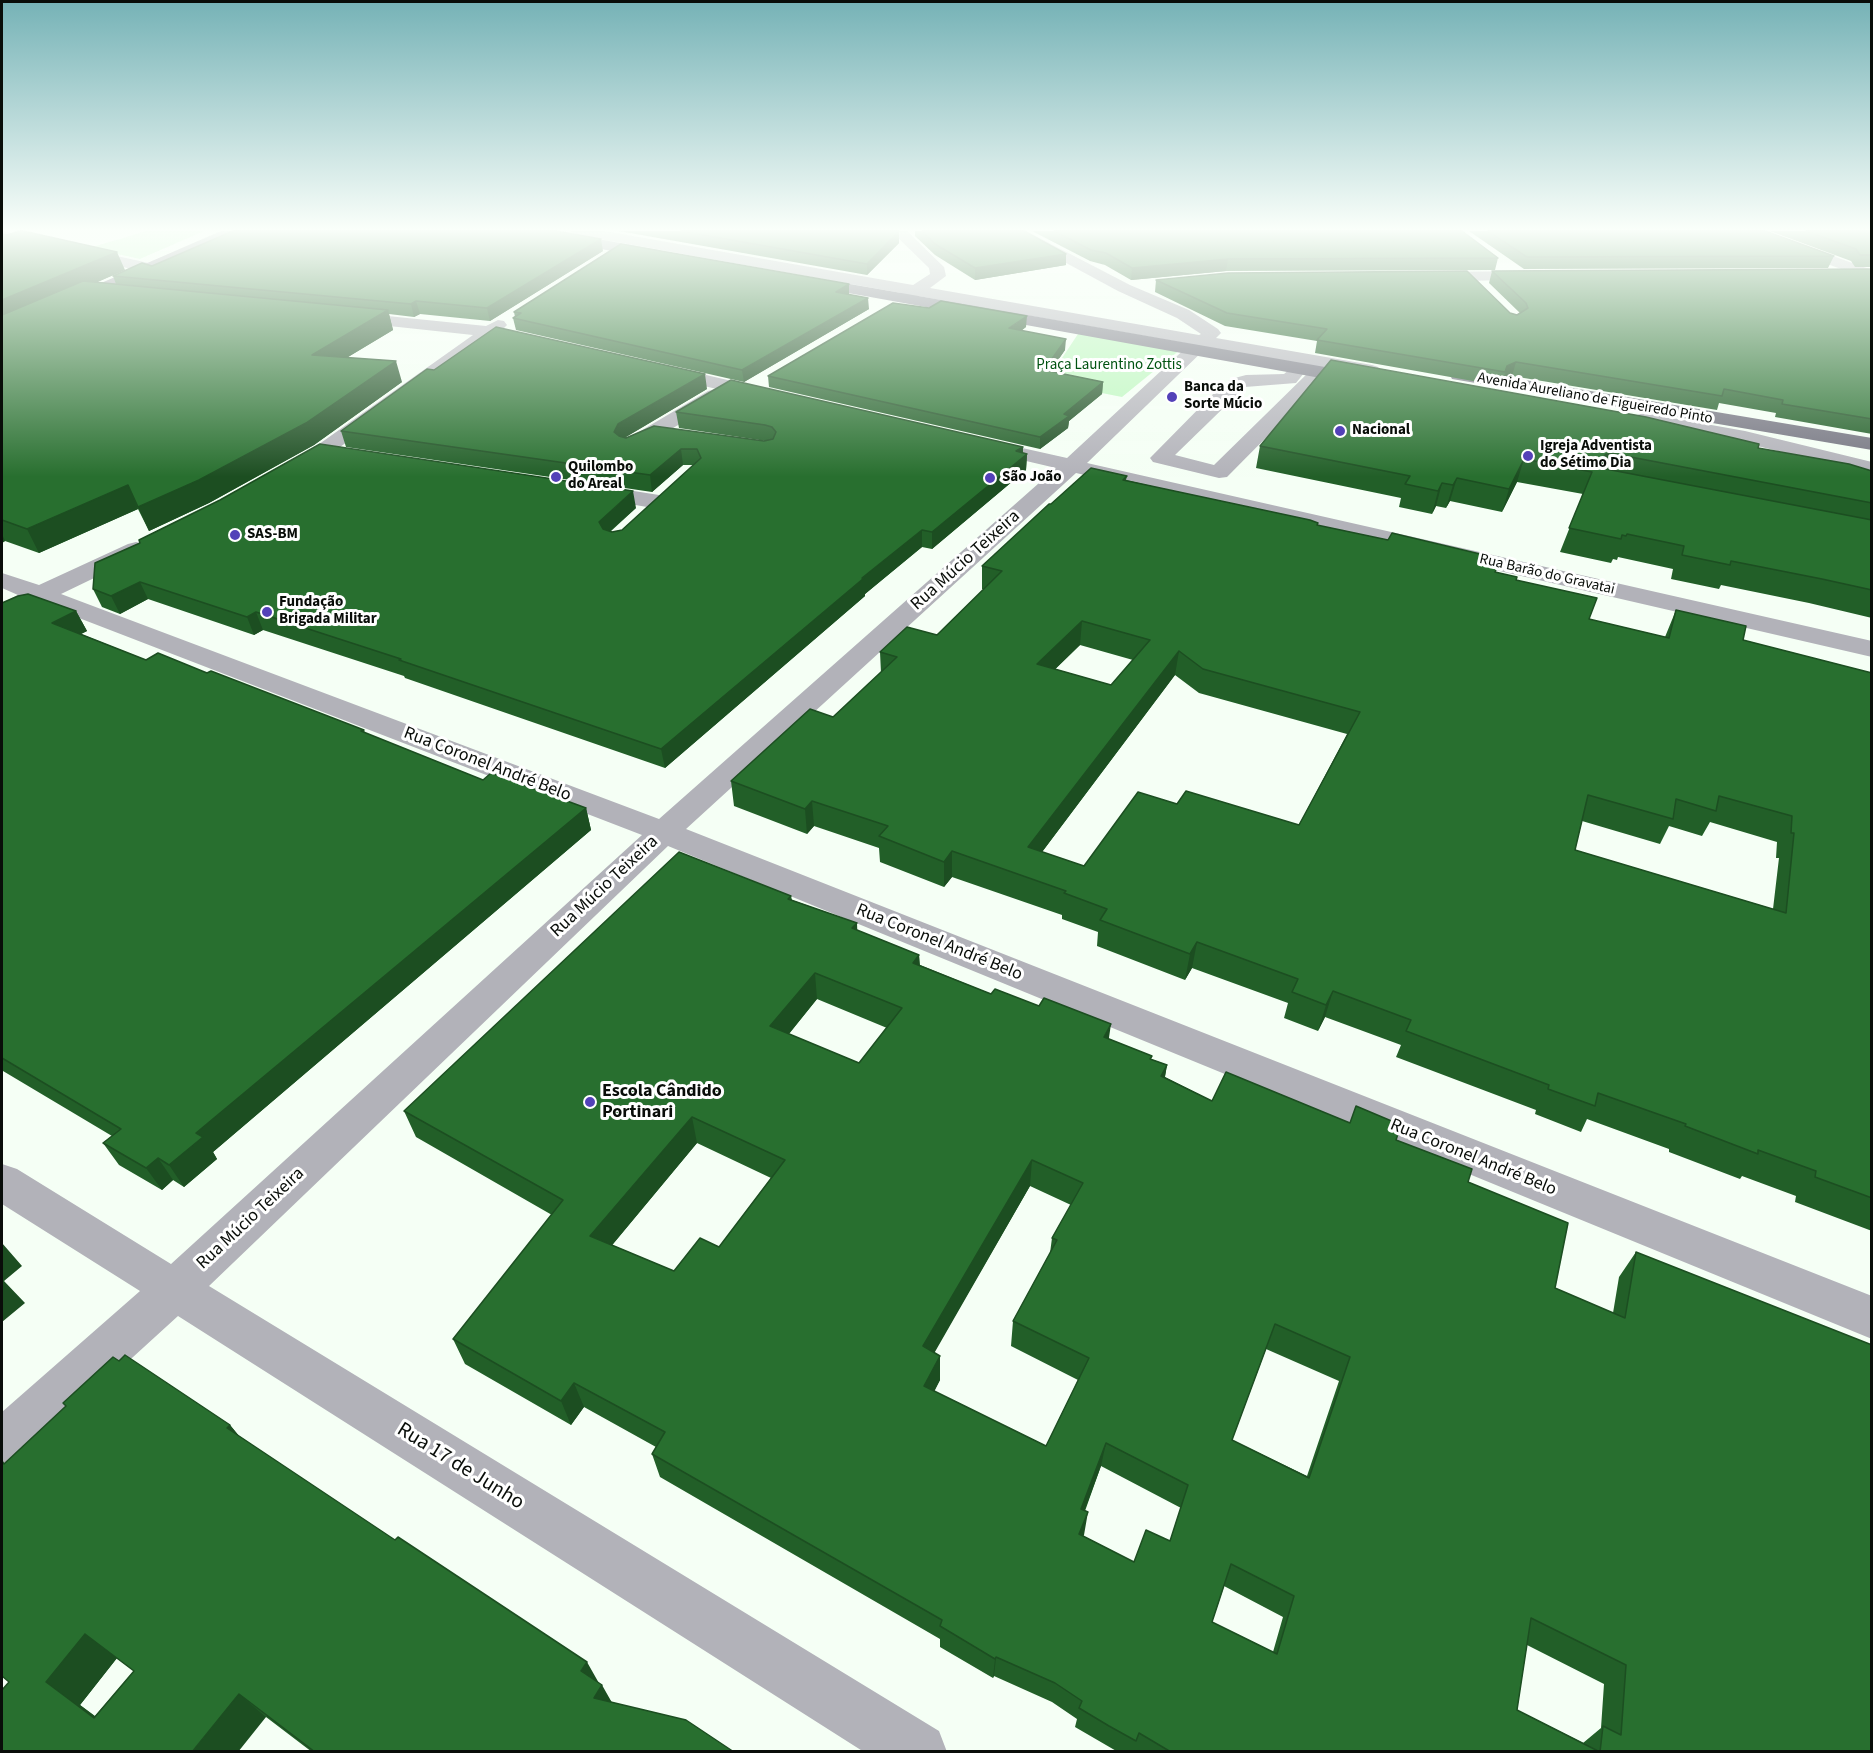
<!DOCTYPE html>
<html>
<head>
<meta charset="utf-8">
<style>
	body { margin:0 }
	#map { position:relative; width:1873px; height:1753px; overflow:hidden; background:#f5fff5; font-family:"Source Sans 3",sans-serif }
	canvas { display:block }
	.frame { position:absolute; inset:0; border:3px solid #090d09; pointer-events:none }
</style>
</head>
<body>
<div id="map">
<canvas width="1873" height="1753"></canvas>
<div class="frame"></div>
</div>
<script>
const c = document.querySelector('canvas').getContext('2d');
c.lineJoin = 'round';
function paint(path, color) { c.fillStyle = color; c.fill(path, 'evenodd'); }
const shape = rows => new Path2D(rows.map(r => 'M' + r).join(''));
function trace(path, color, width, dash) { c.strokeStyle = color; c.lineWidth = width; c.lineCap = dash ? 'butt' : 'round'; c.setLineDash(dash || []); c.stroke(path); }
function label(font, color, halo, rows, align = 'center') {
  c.font = font + ' "Source Sans 3",sans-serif'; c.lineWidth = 6; c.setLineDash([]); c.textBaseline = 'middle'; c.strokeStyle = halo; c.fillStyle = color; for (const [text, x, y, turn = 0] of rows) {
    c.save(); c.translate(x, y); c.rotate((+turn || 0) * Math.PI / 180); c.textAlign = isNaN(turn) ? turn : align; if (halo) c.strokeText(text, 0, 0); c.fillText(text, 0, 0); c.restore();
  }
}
const green = shape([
	[147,231,204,231,140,259,89,248],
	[1080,331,1181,349,1122,397,1046,382]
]);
const minor = shape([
	[2,231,149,263,157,268,149,273,2,239,2,231],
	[570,231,604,231,913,285,930,274,929,268,891,231,907,231,944,267,946,276,930,288,1199,335,1201,334,1177,318,1118,291,1007,231,1026,231,1130,285,1189,310,1218,329,1221,333,1216,338,1372,365,1378,367,1381,371,1378,375,1372,377,1327,368,1329,372,1327,376,1227,477,1219,478,1153,462,1150,458,1218,389,1231,379,1246,375,1284,374,1297,363,1207,347,1087,463,1872,641,1872,657,1076,473,686,829,1872,1296,1872,1339,668,846,209,1286,939,1731,947,1752,864,1752,178,1316,19,1461,2,1469,2,1412,140,1291,2,1204,2,1164,17,1169,171,1264,642,835,40,603,2,619,2,603,18,595,2,588,2,573,39,585,128,544,136,542,144,544,148,549,144,554,61,594,659,819,1056,468,975,449,972,445,975,441,982,439,1067,458,1190,344,918,296,906,302,898,297,901,293,577,235,570,231],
	[1306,365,1318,367,1313,368,1214,465,1175,455,1245,387,1296,383,1308,368,1306,365],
	[1741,231,1763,231,1872,270,1872,280,1743,234,1741,231],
	[1536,271,1542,273,1544,276,1542,279,1428,282,1420,277,1428,272,1536,271],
	[348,312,486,326,498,320,504,321,507,325,503,329,540,337,543,341,540,345,534,346,492,337,329,455,298,472,291,474,284,472,280,468,284,464,315,447,473,335,342,321,340,317,348,312],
	[663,365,775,391,778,395,775,399,768,401,657,375,654,371,657,367,663,365],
	[715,389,722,391,725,395,722,399,636,450,629,452,622,450,619,446,622,442,708,391,715,389],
	[1644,413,1745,431,1872,462,1872,474,1745,443,1637,423,1634,419,1637,415,1644,413],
	[590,484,659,495,667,497,670,502,667,507,659,509,582,496,579,491,582,486,590,484]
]);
const major = shape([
	[221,231,241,231,2,337,2,326,221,231],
	[521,231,554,231,659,250,667,255,659,260,528,235,521,231],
	[804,276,1365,374,1372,376,1374,380,1372,384,1365,386,798,284,796,281,804,276],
	[1459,369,1872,438,1872,450,1452,379,1450,375,1452,371,1459,369]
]);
const wall = shape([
	[619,231,899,231,899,243,867,275],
	[915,231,1024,231,1066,254,1066,265,975,280,935,255,915,236],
	[1032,231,1462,231,1498,258,1495,270,1226,271,1131,280,1105,265,1090,261],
	[1469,231,1765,231,1834,256,1828,268,1524,269],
	[1770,231,1872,231,1872,267,1855,267,1851,261],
	[2,234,125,270,97,282,116,284,113,276,152,266,603,251,490,321,420,314,414,317,389,314,393,330,348,357,402,382,314,445,209,503,149,531,138,509,39,553,5,541,2,543],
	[1872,269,1872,434,1775,417,1776,413,1719,403,1717,410,1512,376,1504,379,1501,386,1315,353,1317,341,1225,326,1155,292,1156,280,1510,313,1517,315,1520,313,1489,283,1492,271],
	[849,284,849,294,869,309,744,382,516,330,513,318,515,317,514,312],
	[1026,327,1021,331,1065,350,1050,371,1103,382,1102,394,1069,421,1068,428,1040,449,769,387,768,376],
	[707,389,624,438,766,441,679,428,676,412,1023,447,1023,453,1027,454,1026,470,932,549,922,547,865,594,865,596,665,768,405,678,404,676,263,630,254,635,148,599,120,614,102,607,93,589,636,508,610,532,612,532,622,530,694,465,683,465,652,492,346,447,341,431],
	[1260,446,1758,448,1872,471,1872,618,1809,603,1721,585,1719,589,1671,579,1673,569,1618,557,1617,560,1613,559,1611,563,1560,552,1583,494,1517,482,1502,512,1450,501,1446,508,1436,506,1432,514,1399,507,1401,498,1256,468],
	[1127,476,1126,480,1318,525,1496,573,1516,580,1589,619,1665,637,1676,610,1743,640,1872,673,1872,1231,1795,1202,1796,1196,1742,1176,1740,1179,1669,1152,1669,1149,1587,1119,1581,1132,1535,1114,1536,1110,1396,1057,1401,1045,1325,1017,1318,1031,1284,1018,1288,1003,1192,968,1185,980,1097,946,1098,932,1062,919,1062,915,952,877,944,887,880,862,879,848,814,826,807,834,734,806,731,781,833,717,881,673,880,652,937,635,984,589,982,589,982,566,1051,504],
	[1080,645,1133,660,1111,685,1055,669],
	[1175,675,1199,693,1347,734,1299,825,1177,804,1084,866,1042,852],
	[1582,821,1660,844,1669,826,1702,836,1710,822,1777,842,1776,858,1779,858,1773,909,1575,850],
	[2,603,76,611,87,631,81,634,146,660,207,673,364,730,365,733,483,780,586,808,591,830,213,1152,217,1159,184,1187,173,1180,162,1190,119,1165,103,1143,112,1136,3,1071,2,1072],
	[791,896,792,900,857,923,857,930,919,955,920,965,991,994,1109,1039,1152,1056,1151,1059,1167,1065,1165,1077,1212,1101,1350,1123,1396,1140,1468,1182,1555,1288,1613,1313,1619,1277,1636,1252,1872,1752,1134,1752,1132,1751,1132,1752,1118,1752,1075,1727,1077,1719,1052,1702,994,1676,993,1678,940,1647,940,1639,660,1477,652,1454,656,1447,584,1407,571,1425,465,1364,453,1339,552,1215,416,1137,404,1111],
	[817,999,887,1028,859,1063,789,1034],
	[697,1143,771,1178,719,1247,674,1271,612,1245],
	[1030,1186,1071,1205,1052,1238,1050,1253,1013,1321,1011,1346,1078,1380,1046,1446,934,1391,940,1380,940,1356,934,1352],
	[1266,1349,1339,1381,1307,1476,1232,1440],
	[1101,1466,1181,1508,1170,1541,1134,1562,1083,1536,1085,1511],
	[1224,1586,1283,1617,1273,1652,1212,1622],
	[1527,1645,1604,1684,1601,1728,1583,1743,1517,1710],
	[230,1425,239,1436,599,1683,612,1703,734,1752,312,1752,266,1717,2,1752,9,1682],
	[117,1658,134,1671,95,1716,80,1705]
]);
const shadedWall = shape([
	[899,231,899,243,867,275,867,264],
	[601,239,603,251,490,321,487,308],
	[117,252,125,270,2,324,2,300],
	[1066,254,1066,265,975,280,975,268],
	[1228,259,1226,271,1131,280,1132,268],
	[849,284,849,294,836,292],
	[868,298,869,309,744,382,742,370],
	[416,301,420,314,414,317,411,304],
	[388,310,393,330,318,375,312,355],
	[1027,316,1026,327,1009,339,1009,328],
	[1066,339,1065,350,1043,382,1044,370],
	[396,361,402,382,314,445,209,503,149,531,138,507],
	[1516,362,1512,376,1504,379,1507,366],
	[705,374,707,389,621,440,614,432,618,424],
	[1103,382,1102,394,1069,421,1068,428,1040,449,1040,437,1064,414],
	[1023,447,1022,457,1027,454,1026,470,932,549,932,532,1016,451],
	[681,449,683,465,652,492,650,475],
	[1606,454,1615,454,1606,476,1601,460],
	[1524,459,1517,482,1502,512,1509,489],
	[1457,478,1450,501,1446,508,1453,485],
	[1442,483,1436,506,1432,514,1438,491],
	[128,485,138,509,39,553,27,529],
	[633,491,636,508,602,538,599,522],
	[922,530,922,547,865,594,865,596,665,768,661,749,862,578],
	[2,534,5,541,2,543],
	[140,582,148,599,120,614,111,596],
	[76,611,87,631,63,643,52,623],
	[256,612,263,630,254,635,247,617],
	[1082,621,1080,645,1036,688,1037,664],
	[1179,651,1175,675,1027,872,1028,847],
	[812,801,814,826,807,834,805,809],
	[586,808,591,830,213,1152,217,1159,184,1187,169,1165,196,1133],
	[952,851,952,877,944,887,944,862],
	[857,923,858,950,852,928],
	[1197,942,1192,968,1185,980,1190,954],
	[919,955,920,982,913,963],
	[815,973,817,999,774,1052,770,1026],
	[1333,991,1325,1017,1318,1031,1326,1005],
	[1111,1024,1107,1051,1104,1037],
	[1167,1065,1162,1092,1161,1076],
	[692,1117,697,1143,599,1261,590,1236],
	[158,1158,173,1180,162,1190,146,1168],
	[1032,1160,1030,1186,924,1371,923,1346],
	[2,1243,22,1266,4,1281,25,1303,2,1322],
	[940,1356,940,1380,925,1410,924,1386],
	[574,1383,584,1407,571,1425,561,1401],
	[230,1425,253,1453,227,1428],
	[1106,1443,1101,1466,1077,1531,1081,1509],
	[1088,1512,1084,1535,1075,1556,1079,1534],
	[85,1634,117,1658,80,1705,126,1740,94,1718,46,1682],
	[996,1657,994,1676,993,1678,995,1659],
	[587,1662,600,1685,581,1671],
	[602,1685,615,1708,594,1698],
	[239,1694,266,1717,238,1752,192,1752]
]);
const building = shape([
	[20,231,23,231,117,252,2,300,2,234,7,235,20,231],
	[233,231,556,231,601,239,487,308,416,301,411,304,113,276,142,263,152,266,233,231],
	[681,231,899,231,867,264,681,231],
	[922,231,1024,231,1066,254,975,268,935,244,922,231],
	[1054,231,1462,231,1498,258,1228,259,1132,268,1106,253,1091,250,1054,231],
	[1488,231,1765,231,1834,256,1527,257,1488,231],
	[1806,231,1872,231,1872,255,1860,255,1856,249,1806,231],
	[621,244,849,284,836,292,868,298,742,370,513,318,521,313,514,312,621,244],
	[1872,269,1872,419,1782,404,1783,400,1724,389,1722,396,1516,362,1507,366,1505,372,1317,340,1327,329,1227,313,1156,280,1228,273,1467,271,1510,313,1517,315,1528,308,1526,303,1492,271,1872,269],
	[83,281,388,310,312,355,396,361,306,423,199,480,138,507,128,485,27,529,2,520,2,315,83,281],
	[941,301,1027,316,1009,328,1066,339,1044,370,1103,382,1064,414,1069,416,1040,437,768,376,893,303,929,308,941,301],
	[496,327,705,374,618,424,614,432,619,436,626,438,654,426,764,441,773,439,776,432,772,427,765,425,676,412,731,380,1023,447,1016,451,1027,454,932,532,922,530,862,578,864,578,661,749,399,660,401,659,256,612,247,617,140,582,111,596,93,589,95,563,140,543,139,540,220,500,320,444,633,491,599,522,603,529,612,532,622,530,701,458,697,449,681,449,650,475,341,431,427,369,434,370,496,327],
	[1331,360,1646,417,1759,444,1758,448,1849,464,1872,471,1872,503,1615,454,1606,454,1601,460,1606,469,1872,520,1872,590,1822,579,1731,561,1730,565,1682,555,1684,546,1627,534,1626,536,1622,535,1621,539,1569,528,1592,472,1524,459,1509,489,1457,478,1453,485,1442,483,1438,491,1405,484,1410,476,1260,446,1331,360],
	[1091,468,1127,476,1123,480,1310,520,1318,523,1317,525,1388,540,1392,533,1501,559,1495,572,1517,577,1516,580,1597,598,1589,619,1669,638,1676,610,1746,626,1743,640,1872,673,1872,1198,1815,1177,1816,1171,1758,1150,1758,1154,1685,1126,1686,1124,1598,1093,1595,1106,1548,1089,1549,1085,1406,1031,1411,1020,1333,991,1326,1005,1292,992,1298,979,1197,942,1190,954,1100,920,1107,909,1064,893,1066,891,952,851,944,862,879,836,888,826,812,801,805,809,731,781,810,709,833,717,897,657,880,652,907,627,937,635,1002,571,982,566,1049,504,1051,504,1091,468],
	[1082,621,1150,640,1111,685,1037,664,1082,621],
	[1179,651,1203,669,1360,712,1299,825,1186,791,1177,804,1138,792,1084,866,1028,847,1179,651],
	[1588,795,1673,819,1676,799,1716,811,1719,796,1792,816,1791,833,1794,833,1786,913,1575,850,1588,795],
	[28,594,76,611,52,623,146,660,158,653,207,673,211,671,364,730,361,731,483,780,491,773,586,808,196,1133,203,1137,169,1165,158,1158,146,1168,103,1143,121,1129,2,1058,2,603,18,596,28,594],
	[679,852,791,896,788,899,857,923,852,928,919,955,913,963,991,994,995,989,1039,1006,1044,998,1111,1024,1104,1037,1152,1056,1150,1059,1167,1065,1161,1076,1212,1101,1226,1072,1350,1123,1356,1106,1401,1125,1396,1140,1472,1169,1468,1182,1568,1223,1555,1288,1625,1318,1636,1252,1872,1345,1872,1752,1600,1752,1603,1726,1621,1735,1626,1665,1531,1618,1517,1710,1600,1752,1171,1752,1139,1733,1136,1741,1109,1726,1079,1708,1082,1701,1055,1683,996,1657,995,1659,940,1626,942,1620,652,1454,665,1432,574,1383,561,1401,453,1339,563,1200,404,1111,679,852],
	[815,973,902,1008,859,1063,770,1026,815,973],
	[692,1117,785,1160,719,1247,700,1238,674,1271,590,1236,692,1117],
	[1032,1160,1083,1183,1052,1238,1057,1240,1013,1321,1089,1358,1046,1446,924,1386,940,1356,923,1346,1032,1160],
	[1275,1324,1350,1357,1309,1478,1232,1440,1275,1324],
	[1106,1443,1188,1485,1170,1541,1146,1530,1134,1562,1079,1534,1088,1512,1081,1509,1106,1443],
	[1231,1564,1294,1596,1277,1654,1212,1622,1231,1564],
	[125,1355,230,1425,227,1428,395,1540,398,1537,587,1662,581,1671,602,1685,594,1698,686,1720,734,1752,315,1752,239,1694,192,1752,2,1752,2,1690,9,1682,2,1676,2,1461,4,1464,66,1406,63,1403,113,1357,119,1361,125,1355],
	[85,1634,134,1671,94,1718,46,1682,85,1634]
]);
const markers = [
	[1172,397,6,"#5341b8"],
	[1340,431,6,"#5341b8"],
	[1528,456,6,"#5341b8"],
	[556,477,6,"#5341b8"],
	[990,478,6,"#5341b8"],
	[235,535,6,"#5341b8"],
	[267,612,6,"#5341b8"],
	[590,1102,6,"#5341b8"]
];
const farParknames = [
	["Praça Laurentino Zottis",1109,366]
];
const farPoinames = [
	["Banca da",1184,388],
	["Sorte Múcio",1184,405],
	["Nacional",1352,431],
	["Igreja Adventista",1540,447],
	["do Sétimo Dia",1540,464],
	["Quilombo",568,468],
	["do Areal",568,485],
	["São João",1002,478],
	["SAS-BM",247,535],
	["Fundação",279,603],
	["Brigada Militar",279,620]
];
const farStreetnames = [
	["Avenida Aureliano de Figueiredo Pinto",1595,399,10],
	["Rua Barão do Gravatai",1547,575,13]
];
const streetNames = [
	["Rua Múcio Teixeira",966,561,-42],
	["Rua Coronel André Belo",487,765,21],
	["Rua Múcio Teixeira",605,887,-43],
	["Rua Coronel André Belo",939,943,22],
	["Rua Coronel André Belo",1473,1158,22],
	["Rua Múcio Teixeira",251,1219,-43]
];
const poiNames = [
	["Escola Cândido",602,1092],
	["Portinari",602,1113]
];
const nearStreetnames = [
	["Rua 17 de Junho",460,1467,32]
];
paint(green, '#bbf7bc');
paint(minor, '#b2b2b9');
paint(major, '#757581');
paint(wall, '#225f28');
paint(shadedWall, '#1c4e21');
paint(building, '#286f2f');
trace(building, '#1c4e21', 1.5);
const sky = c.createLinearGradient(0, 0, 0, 477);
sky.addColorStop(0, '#75b2b6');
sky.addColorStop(0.48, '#fafffa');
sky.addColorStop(1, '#fafffa00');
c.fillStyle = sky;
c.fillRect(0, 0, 1873, 477);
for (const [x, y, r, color] of markers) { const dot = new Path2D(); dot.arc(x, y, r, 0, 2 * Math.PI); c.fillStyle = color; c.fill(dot); trace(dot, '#fff', 2); }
label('15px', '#005311', '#fff', farParknames);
label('bold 15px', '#090d09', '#fff', farPoinames, 'left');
label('15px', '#090d09', '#fff', farStreetnames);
label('18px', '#090d09', '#fff', streetNames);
label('bold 18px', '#090d09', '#fff', poiNames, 'left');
label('21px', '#090d09', '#fff', nearStreetnames);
</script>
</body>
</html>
